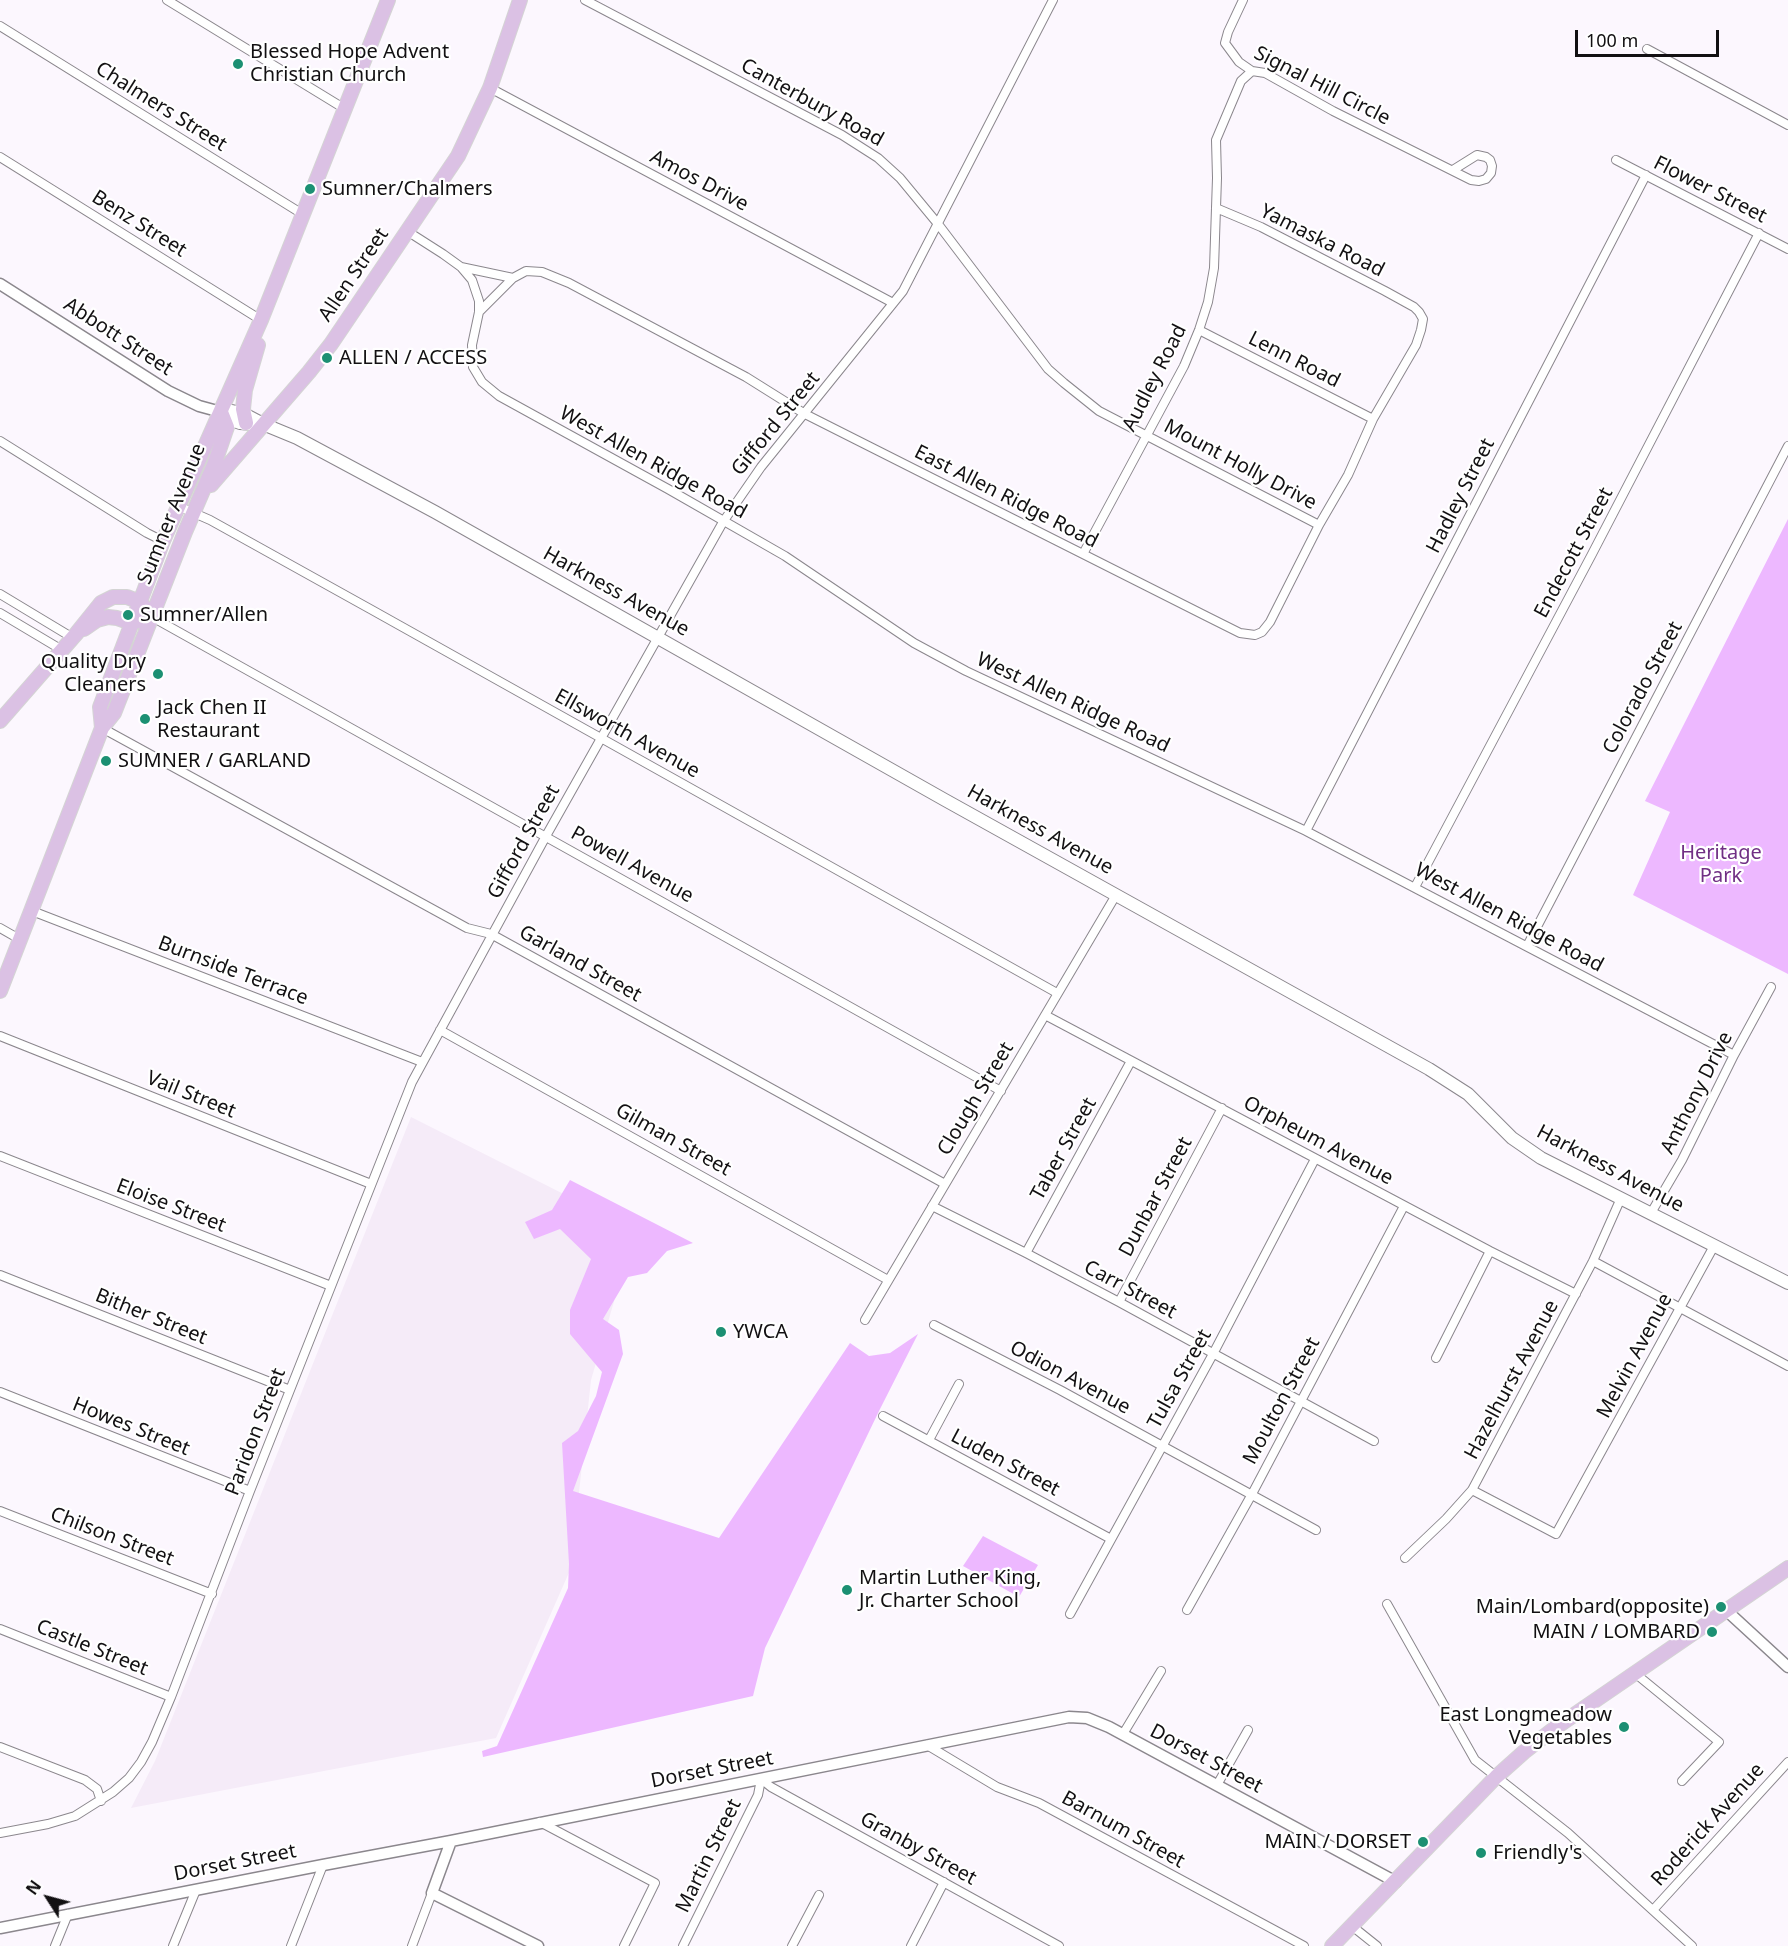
<!DOCTYPE html>
<html>
<head>
<meta charset="utf-8">
<style>
	body { margin:0 }
	#map { position:relative; width:1788px; height:1946px; overflow:hidden; background:#fcf7fe; font-family:"Noto Sans",sans-serif }
	canvas { display:block }
	.north { position:absolute; left:18px; top:1868px; width:60px; height:60px; -webkit-text-stroke:4px #fff; paint-order:stroke; rotate:306deg; font-size:16px; font-weight:700; line-height:24px; text-align:center; color:#121012 }
	.north::after { content:''; display:block; margin:auto; width:21px; height:27px; background:#121012; clip-path:polygon(50% 0,100% 100%,50% 72%,0 100%) }
	.scale { position:absolute; left:1575px; top:30px; width:144px; height:27px; box-sizing:border-box; border:3px solid #121012; border-top:0; padding-left:8px; font-size:18px; line-height:21px; white-space:nowrap; color:#121012; -webkit-text-stroke:4px #fff; paint-order:stroke }
</style>
</head>
<body>
<div id="map">
<canvas width="1788" height="1946"></canvas>
<div class="north">N</div>
<div class="scale">100 m</div>
</div>
<script>
const c = document.querySelector('canvas').getContext('2d');
c.lineJoin = 'round';
function paint(path, color) { c.fillStyle = color; c.fill(path, 'evenodd'); }
const shape = rows => new Path2D(rows.map(r => 'M' + r).join(''));
function trace(path, color, width, dash) { c.strokeStyle = color; c.lineWidth = width; c.lineCap = dash ? 'butt' : 'round'; c.setLineDash(dash || []); c.stroke(path); }
function label(font, color, halo, rows, align = 'center') {
  c.font = font + ' "Noto Sans",sans-serif'; c.lineWidth = 4.5; c.setLineDash([]); c.textBaseline = 'middle'; c.strokeStyle = halo; c.fillStyle = color; for (const [text, x, y, turn = 0] of rows) {
    c.save(); c.translate(x, y); c.rotate((+turn || 0) * Math.PI / 180); c.textAlign = isNaN(turn) ? turn : align; if (halo) c.strokeText(text, 0, 0); c.fillText(text, 0, 0); c.restore();
  }
}
const built = shape([
	[411,1117,635,1230,591,1380,571,1568,496,1738,131,1808,155,1761]
]);
const green = shape([
	[1788,519,1788,974,1633,895,1670,812,1645,801],
	[570,1180,693,1243,667,1251,647,1273,628,1277,603,1319,619,1330,623,1354,573,1491,719,1538,850,1343,869,1356,890,1353,918,1334,879,1411,765,1648,753,1696,483,1757,482,1751,497,1746,568,1588,569,1564,562,1443,578,1431,596,1396,602,1372,570,1334,570,1310,591,1259,560,1229,534,1239,525,1222,552,1210],
	[983,1536,1038,1565,1019,1597,963,1566]
]);
const minor = shape([
	[167,0,345,109],
	[585,0,842,135,878,158,900,178,938,224,1048,369,1064,383,1099,411,1319,525],
	[1243,0,1228,32,1225,43,1239,62,1252,71,1265,73,1333,111,1471,180,1479,181,1486,179,1491,173,1492,166,1490,160,1486,157,1477,155,1453,170],
	[0,26,304,215],
	[1647,49,1788,125],
	[490,88,893,303],
	[0,157,261,320],
	[1616,160,1788,249],
	[407,231,443,254,461,267,513,278,526,271,542,272,569,283,746,377,805,414,1206,616,1240,633,1255,635,1262,632,1270,622,1319,525,1348,475,1373,419,1416,345,1421,330,1423,319,1419,312,1414,307,1385,291,1261,227,1216,208],
	[461,267,472,280,479,301,479,312,472,345,473,367,482,382,499,396,668,489,785,556,914,643,966,671,1306,831,1734,1055],
	[479,312,513,278],
	[1199,330,1373,419],
	[0,441,147,533,163,541],
	[178,506,210,520,372,610,1057,993],
	[1083,554,1184,366,1199,330,1208,302,1214,268,1217,178,1216,140,1241,81,1252,71],
	[0,594,73,638],
	[0,613,62,650],
	[152,617,1001,1091],
	[102,728,467,928,491,934,945,1184],
	[1306,831,1646,175],
	[1415,887,1591,556,1759,233],
	[32,911,422,1062],
	[0,928,21,940],
	[1527,946,1788,446],
	[1045,1015,1490,1251,1576,1294],
	[440,1030,888,1280],
	[0,1036,371,1184],
	[0,1156,331,1286],
	[932,1206,1026,1253,1119,1302,1374,1441],
	[1651,1213,1682,1160,1734,1055,1771,987],
	[1026,1253,1131,1061],
	[1593,1261,1788,1366],
	[0,1275,290,1390],
	[1119,1302,1222,1108],
	[865,1320,1116,895],
	[934,1325,1060,1390,1316,1530],
	[1436,1358,1490,1251],
	[0,1392,250,1491],
	[883,1416,1111,1539],
	[929,1440,959,1384],
	[1472,1490,1556,1534,1714,1246],
	[0,1511,212,1594],
	[1405,1558,1446,1519,1472,1490,1593,1261,1621,1198],
	[1387,1604,1475,1760,1568,1833,1692,1946],
	[1187,1610,1252,1494,1404,1206],
	[1070,1614,1213,1354,1315,1159],
	[0,1629,171,1697],
	[1636,1674,1719,1742,1682,1781],
	[1123,1734,1161,1671],
	[927,1745,997,1787,1039,1803,1304,1946],
	[0,1747,85,1780,97,1789,101,1801],
	[1217,1785,1248,1730],
	[540,1822,655,1883,624,1946],
	[0,1833,48,1824,75,1816,113,1792,129,1778,141,1762,152,1742,171,1697,250,1491,412,1082,546,836,723,522,761,467,903,291,1053,0],
	[1653,1910,1788,1762],
	[1352,1926,1377,1946],
	[55,1946,68,1914],
	[173,1946,196,1890],
	[291,1946,323,1865],
	[412,1946,432,1893],
	[683,1946,758,1795,761,1779,771,1787,1059,1946],
	[792,1946,819,1895],
	[911,1946,944,1882]
]);
const tertiary = shape([
	[0,284,168,391,199,406,221,412],
	[1727,1611,1788,1667],
	[451,1841,432,1893,538,1946],
	[0,1928,323,1865,451,1841,1069,1717,1087,1718,1109,1727,1396,1882]
]);
const secondary = shape([
	[221,412,232,411,244,414,263,424,297,438,435,512,945,800,1429,1069,1468,1094,1512,1138,1541,1158,1788,1283],
	[221,412,229,419,240,423,255,424]
]);
const primary = shape([
	[246,423,243,409,245,390,258,345],
	[211,485,309,372,331,344,458,156,490,88,520,0],
	[84,629,97,620,108,617,117,618,131,623,138,621],
	[0,721,76,634,101,603,113,597,127,597,140,602,145,608],
	[102,728,100,707,163,541,261,320,388,0],
	[0,991,102,728,114,713,185,532,214,465,227,427,221,412],
	[1332,1946,1496,1777,1524,1752,1555,1728,1788,1568]
]);
const markers = [
	[238,64,6,"#1c9073"],
	[310,189,6,"#1c9073"],
	[327,358,6,"#1c9073"],
	[128,615,6,"#1c9073"],
	[158,674,6,"#1c9073"],
	[145,719,6,"#1c9073"],
	[106,761,6,"#1c9073"],
	[721,1332,6,"#1c9073"],
	[847,1590,6,"#1c9073"],
	[1721,1607,6,"#1c9073"],
	[1712,1632,6,"#1c9073"],
	[1624,1727,6,"#1c9073"],
	[1423,1842,6,"#1c9073"],
	[1481,1853,6,"#1c9073"]
];
const poiNames = [
	["Blessed Hope Advent",250,52],
	["Christian Church",250,75],
	["Sumner/Chalmers",322,189],
	["ALLEN / ACCESS",339,358],
	["Sumner/Allen",140,615],
	["Quality Dry",146,662,"right"],
	["Cleaners",146,685,"right"],
	["Jack Chen II",157,708],
	["Restaurant",157,731],
	["SUMNER / GARLAND",118,761],
	["YWCA",733,1332],
	["Martin Luther King,",859,1578],
	["Jr. Charter School",859,1601],
	["Main/Lombard(opposite)",1709,1607,"right"],
	["MAIN / LOMBARD",1700,1632,"right"],
	["East Longmeadow",1612,1715,"right"],
	["Vegetables",1612,1738,"right"],
	["MAIN / DORSET",1411,1842,"right"],
	["Friendly's",1493,1853]
];
const streetNames = [
	["Signal Hill Circle",1322,86,27],
	["Canterbury Road",812,103,29],
	["Chalmers Street",161,107,32],
	["Amos Drive",699,181,28],
	["Flower Street",1710,190,27],
	["Benz Street",139,224,32],
	["Yamaska Road",1322,241,27],
	["Allen Street",354,275,-56],
	["Abbott Street",118,337,33],
	["Lenn Road",1294,360,27],
	["Audley Road",1155,378,-63],
	["Gifford Street",776,424,-51],
	["West Allen Ridge Road",653,463,29],
	["Mount Holly Drive",1240,465,28],
	["Hadley Street",1461,496,-63],
	["East Allen Ridge Road",1006,497,27],
	["Sumner Avenue",172,514,-68],
	["Endecott Street",1574,553,-62],
	["Harkness Avenue",616,592,29],
	["Colorado Street",1643,688,-62],
	["West Allen Ridge Road",1073,703,25],
	["Ellsworth Avenue",627,734,29],
	["Harkness Avenue",1040,830,29],
	["Gifford Street",524,842,-61],
	["Powell Avenue",632,865,29],
	["West Allen Ridge Road",1509,918,28],
	["Garland Street",580,964,29],
	["Burnside Terrace",233,971,21],
	["Anthony Drive",1697,1093,-63],
	["Vail Street",191,1095,22],
	["Clough Street",976,1099,-59],
	["Gilman Street",673,1140,29],
	["Orpheum Avenue",1318,1141,28],
	["Taber Street",1064,1149,-61],
	["Harkness Avenue",1610,1169,28],
	["Dunbar Street",1156,1197,-62],
	["Eloise Street",171,1206,21],
	["Carr Street",1130,1290,28],
	["Bither Street",151,1317,22],
	["Melvin Avenue",1635,1356,-62],
	["Odion Avenue",1070,1378,28],
	["Tulsa Street",1180,1379,-61],
	["Hazelhurst Avenue",1512,1380,-62],
	["Moulton Street",1282,1401,-62],
	["Howes Street",131,1427,22],
	["Paridon Street",256,1432,-69],
	["Luden Street",1005,1463,28],
	["Chilson Street",112,1537,21],
	["Castle Street",92,1648,22],
	["Dorset Street",1206,1759,28],
	["Dorset Street",712,1770,-11],
	["Roderick Avenue",1708,1825,-48],
	["Barnum Street",1123,1830,29],
	["Granby Street",918,1849,29],
	["Martin Street",709,1856,-64],
	["Dorset Street",235,1863,-11]
];
const parkNames = [
	["Heritage",1721,853],
	["Park",1721,876]
];
paint(built, '#f5ebf8');
paint(green, '#edb8ff');
trace(minor, '#8b878d', 10);
trace(tertiary, '#8b878d', 13);
trace(secondary, '#8b878d', 14);
trace(primary, '#d4d4d4', 16);
trace(minor, '#fff', 8);
trace(tertiary, '#fff', 10);
trace(secondary, '#fff', 12);
trace(primary, '#dbc1e4', 14);
for (const [x, y, r, color] of markers) { const dot = new Path2D(); dot.arc(x, y, r, 0, 2 * Math.PI); c.fillStyle = color; c.fill(dot); trace(dot, '#fff', 2); }
label('20px', '#121012', '#fff', poiNames, 'left');
label('20px', '#121012', '#fff', streetNames);
label('20px', '#702f84', '#fff', parkNames);
</script>
</body>
</html>
